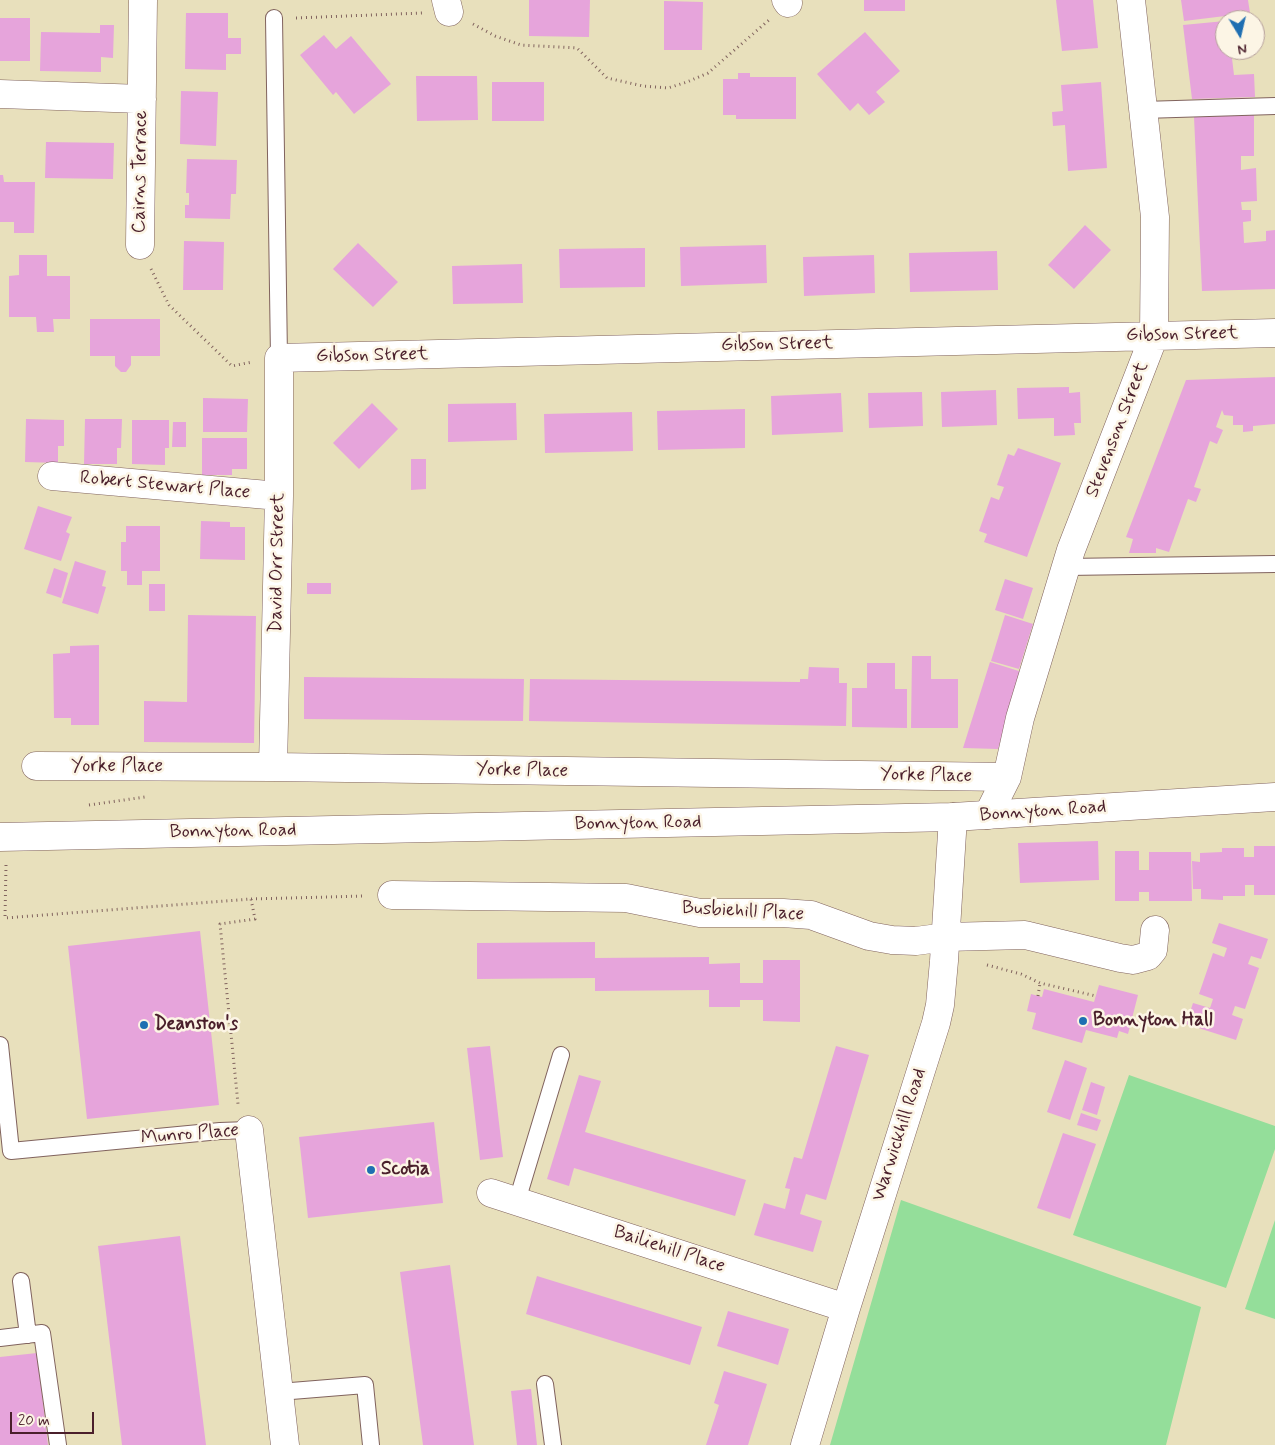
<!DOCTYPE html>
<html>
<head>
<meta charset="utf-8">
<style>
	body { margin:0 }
	#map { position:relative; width:1275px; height:1445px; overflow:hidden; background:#e8e0bc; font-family:Mynerve,sans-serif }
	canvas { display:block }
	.north { position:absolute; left:1215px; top:10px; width:50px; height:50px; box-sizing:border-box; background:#fcf5e5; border:1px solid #b59f9b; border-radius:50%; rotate:171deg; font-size:14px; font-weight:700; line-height:20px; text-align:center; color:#4a1f2b }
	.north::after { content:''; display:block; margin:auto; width:18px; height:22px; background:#1f6fb2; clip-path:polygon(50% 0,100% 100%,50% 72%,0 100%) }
	.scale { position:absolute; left:10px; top:1412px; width:84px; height:22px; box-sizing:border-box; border:2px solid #4a1f2b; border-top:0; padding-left:6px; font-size:15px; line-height:18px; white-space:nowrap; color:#4a1f2b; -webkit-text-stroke:4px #fcf5e5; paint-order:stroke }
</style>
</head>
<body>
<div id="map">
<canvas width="1275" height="1445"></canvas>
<div class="north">N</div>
<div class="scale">20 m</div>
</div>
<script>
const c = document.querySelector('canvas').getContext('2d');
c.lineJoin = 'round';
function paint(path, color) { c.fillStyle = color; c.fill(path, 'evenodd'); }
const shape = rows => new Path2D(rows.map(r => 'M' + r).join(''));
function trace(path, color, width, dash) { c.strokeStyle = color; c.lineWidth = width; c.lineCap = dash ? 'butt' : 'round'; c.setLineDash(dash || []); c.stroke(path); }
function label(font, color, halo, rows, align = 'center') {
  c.font = font + ' Mynerve,sans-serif'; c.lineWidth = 5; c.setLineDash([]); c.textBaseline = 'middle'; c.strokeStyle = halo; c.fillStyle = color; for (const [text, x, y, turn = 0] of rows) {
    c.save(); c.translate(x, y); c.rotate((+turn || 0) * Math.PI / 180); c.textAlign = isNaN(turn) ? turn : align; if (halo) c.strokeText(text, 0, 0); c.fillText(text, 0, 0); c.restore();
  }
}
const green = shape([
	[1129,1075,1275,1126,1275,1149,1226,1288,1073,1235],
	[901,1200,1201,1307,1166,1445,830,1445],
	[1275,1220,1275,1319,1245,1309]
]);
const building = shape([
	[529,0,590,0,589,37,529,36],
	[864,0,905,0,905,11,864,11],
	[1056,0,1093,0,1098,48,1062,51],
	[1181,0,1248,0,1250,13,1184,21],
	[664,1,703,2,702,50,664,50],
	[186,13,228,13,228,38,241,38,241,54,226,54,226,70,185,69],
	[0,18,30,18,30,61,0,61],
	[1225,21,1225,50,1231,50,1234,75,1254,74,1255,97,1192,99,1183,25],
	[100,25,114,25,113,58,101,57,101,72,40,71,41,32,100,33],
	[865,32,900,71,876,92,885,102,869,115,858,103,850,111,817,74],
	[324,35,336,49,351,36,391,84,354,114,336,92,333,95,300,55],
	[738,73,750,73,750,77,796,77,796,119,736,119,736,115,723,115,723,79,738,79],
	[416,76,477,76,478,120,417,121],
	[492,82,544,82,544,121,492,121],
	[1101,82,1107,168,1068,171,1065,125,1053,126,1052,112,1063,111,1061,85],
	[181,91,218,92,216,146,180,144],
	[1254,115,1254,156,1241,156,1241,170,1256,168,1257,201,1241,202,1242,210,1251,210,1251,221,1243,222,1244,243,1266,241,1266,231,1275,230,1275,289,1202,291,1194,117],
	[46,142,114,143,113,179,45,178],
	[187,159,237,160,236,194,231,194,230,219,185,218,185,205,189,205,189,193,186,193],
	[0,175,3,175,4,182,35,182,34,233,14,233,14,222,0,222],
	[1085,225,1111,250,1074,289,1048,265],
	[184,241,224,242,223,290,183,290],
	[358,243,398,282,373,307,333,269],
	[766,245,767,283,681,286,680,247],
	[645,248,645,287,560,288,559,249],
	[997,251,998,290,910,292,909,253],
	[19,255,47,255,47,276,70,276,70,319,53,319,54,332,37,332,36,317,9,317,9,276,19,275],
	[874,255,875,293,804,296,803,257],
	[522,264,523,303,453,304,452,266],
	[90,319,160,319,160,356,131,356,131,365,126,372,121,372,115,366,115,356,90,356],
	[1275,377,1275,424,1253,426,1253,431,1243,432,1243,425,1233,425,1233,416,1224,415,1222,410,1216,427,1223,430,1217,444,1210,441,1194,487,1201,489,1196,502,1188,499,1169,552,1156,548,1156,553,1129,553,1133,539,1126,537,1186,380],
	[1069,387,1069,393,1080,392,1081,423,1074,423,1075,435,1054,436,1054,418,1018,419,1017,388],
	[996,390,997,425,942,427,941,392],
	[922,392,923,426,869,428,868,393],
	[841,393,843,432,772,435,771,396],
	[203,398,248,399,247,432,203,432],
	[372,403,398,429,359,469,333,443],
	[516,403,517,440,448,442,448,404],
	[745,409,745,448,658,450,657,411],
	[632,412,633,451,545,453,544,414],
	[26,419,64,420,64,446,58,446,58,463,25,462],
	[85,419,122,419,121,448,117,448,117,464,84,464],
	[132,420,169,420,169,448,165,448,165,465,132,464],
	[173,422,186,422,186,447,172,447],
	[202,438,247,438,247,469,232,469,232,475,202,475],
	[1018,448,1061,463,1027,557,984,542,987,534,979,531,991,497,999,500,1004,487,997,485,1008,454,1014,456],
	[411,459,426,459,426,489,411,490],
	[38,506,72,517,66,532,70,534,61,561,24,549],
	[201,521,230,522,230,527,245,527,245,560,200,559],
	[126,526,160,526,160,571,142,571,142,585,127,585,127,571,121,571,121,542,126,542],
	[75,561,106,571,102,586,106,587,98,614,62,603],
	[54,568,68,573,61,598,46,593],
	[1005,579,1033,588,1023,619,995,610],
	[307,583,331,583,331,594,307,594],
	[149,584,165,584,165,611,149,611],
	[188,615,256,616,254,743,144,742,144,701,187,702],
	[1005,615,1033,624,1019,669,991,661],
	[99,645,99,725,71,725,71,718,54,718,53,654,70,653,70,646],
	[912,656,931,656,931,679,958,679,958,728,911,728],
	[990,662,1022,672,998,749,963,748],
	[867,663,895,663,895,689,907,689,907,728,852,727,852,688,867,688],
	[809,667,839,668,839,683,847,683,846,726,529,721,530,679,800,682,800,679,808,679],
	[304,677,524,679,523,721,304,719],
	[1098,841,1099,880,1020,883,1018,843],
	[1254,846,1275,846,1275,895,1254,895,1254,885,1245,885,1245,896,1223,896,1223,900,1201,899,1201,889,1193,889,1192,861,1200,862,1200,853,1222,852,1222,848,1244,848,1244,857,1254,857],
	[1115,851,1139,851,1139,870,1149,870,1149,852,1191,852,1192,901,1149,901,1149,892,1139,892,1139,901,1115,901],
	[1219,923,1268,939,1261,959,1251,956,1248,964,1259,968,1245,1009,1235,1006,1232,1015,1243,1019,1236,1040,1186,1024,1193,1003,1210,1008,1213,999,1199,994,1213,953,1224,957,1227,948,1212,943],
	[200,931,219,1105,87,1119,68,946],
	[595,942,595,958,709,957,709,964,740,963,740,983,763,983,763,960,800,960,800,1022,763,1021,763,1000,740,1000,740,1007,709,1007,709,990,595,991,595,978,477,979,477,943],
	[1099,985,1138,995,1128,1034,1119,1031,1117,1038,1086,1030,1082,1043,1032,1029,1036,1013,1027,1011,1031,994,1042,997,1044,989,1094,1002],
	[490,1046,503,1157,480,1160,467,1048],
	[836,1046,869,1055,826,1200,806,1194,800,1214,822,1221,813,1252,754,1235,764,1203,785,1209,790,1189,785,1188,794,1157,802,1159],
	[1065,1060,1087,1068,1070,1120,1047,1112],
	[579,1075,601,1081,585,1132,746,1180,735,1216,574,1168,569,1186,547,1179],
	[1091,1082,1105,1087,1097,1115,1082,1110],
	[1081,1113,1101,1120,1097,1131,1077,1125],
	[434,1122,443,1203,308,1218,299,1137],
	[1063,1133,1096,1144,1070,1219,1037,1208],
	[180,1236,206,1445,122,1445,98,1246],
	[450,1265,474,1445,423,1445,400,1272],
	[537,1276,702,1327,690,1365,526,1314],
	[728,1311,789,1329,778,1365,717,1346],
	[37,1353,48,1445,0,1445,0,1357],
	[724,1371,767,1384,748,1445,706,1445,719,1405,714,1403],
	[531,1389,537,1445,517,1445,511,1391]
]);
const path = shape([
	[296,18,422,13],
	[473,24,495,36,521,45,577,48,607,78,643,86,668,88,687,82,708,73,769,20],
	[151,269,169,305,232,366,252,362],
	[89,805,145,797],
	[6,865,5,918,251,899,255,919,220,924,238,1104],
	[251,899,365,896],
	[987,965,1021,974,1040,983,1096,996],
	[1038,996,1040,983]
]);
const lane = shape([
	[274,18,279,358],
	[1143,110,1275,106],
	[1066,567,1275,564],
	[0,1045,11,1151,220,1131,249,1130],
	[517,1201,561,1055],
	[21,1281,28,1335],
	[0,1338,42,1333,58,1445],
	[545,1384,553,1445],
	[279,1392,365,1385,371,1445]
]);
const street = shape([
	[446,0,449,12],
	[786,0,788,3],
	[0,94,142,99],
	[140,245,143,0],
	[52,476,279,496],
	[36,766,273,767,1007,777],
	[273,767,279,496,279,358,1275,333],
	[988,815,1007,777,1020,718,1071,550,1154,336,1155,217,1131,0],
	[392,895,626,898,700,913,783,913,811,915,869,936,892,940,916,941,946,937,1025,935,1120,958,1133,960,1148,956,1153,950,1155,930],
	[249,1130,285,1445],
	[491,1193,846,1308],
	[805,1445,846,1308,936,1023,940,1005,944,961,953,817]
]);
const secondary = shape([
	[0,837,953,817,1275,797]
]);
const markers = [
	[1083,1021,5,"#1f6fb2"],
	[144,1025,5,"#1f6fb2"],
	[371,1170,5,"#1f6fb2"]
];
const streetNames = [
	["Cairns Terrace",141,172,-89],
	["Gibson Street",1182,335,-1],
	["Gibson Street",777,345,-1],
	["Gibson Street",372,356,-1],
	["Stevenson Street",1118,430,-69],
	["Robert Stewart Place",165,486,5],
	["David Orr Street",278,563,-89],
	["Yorke Place",117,767],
	["Yorke Place",522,771,1],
	["Yorke Place",926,776,1],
	["Bonnyton Road",1043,812,-4],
	["Bonnyton Road",638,824,-1],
	["Bonnyton Road",233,832,-1],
	["Busbiehill Place",743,912,3],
	["Munro Place",190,1135,-5],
	["Warwickhill Road",900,1135,-72],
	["Bailiehill Place",669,1250,18]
];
const poiNames = [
	["Bonnyton Hall",1093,1021],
	["Deanston's",154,1025],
	["Scotia",381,1170]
];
paint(green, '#94de9a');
paint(building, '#e6a4db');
trace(lane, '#81635e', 18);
trace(street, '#81635e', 29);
trace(secondary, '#81635e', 29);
trace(path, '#81635e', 3, [1, 4]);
trace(lane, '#fff', 16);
trace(street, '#fff', 28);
trace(secondary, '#fff', 28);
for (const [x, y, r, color] of markers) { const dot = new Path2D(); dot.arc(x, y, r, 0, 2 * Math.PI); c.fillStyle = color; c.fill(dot); trace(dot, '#fcf5e5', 2); }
label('19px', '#4a1f2b', '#fcf5e5', streetNames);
label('bold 19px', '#4a1f2b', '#fcf5e5', poiNames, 'left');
</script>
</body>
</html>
